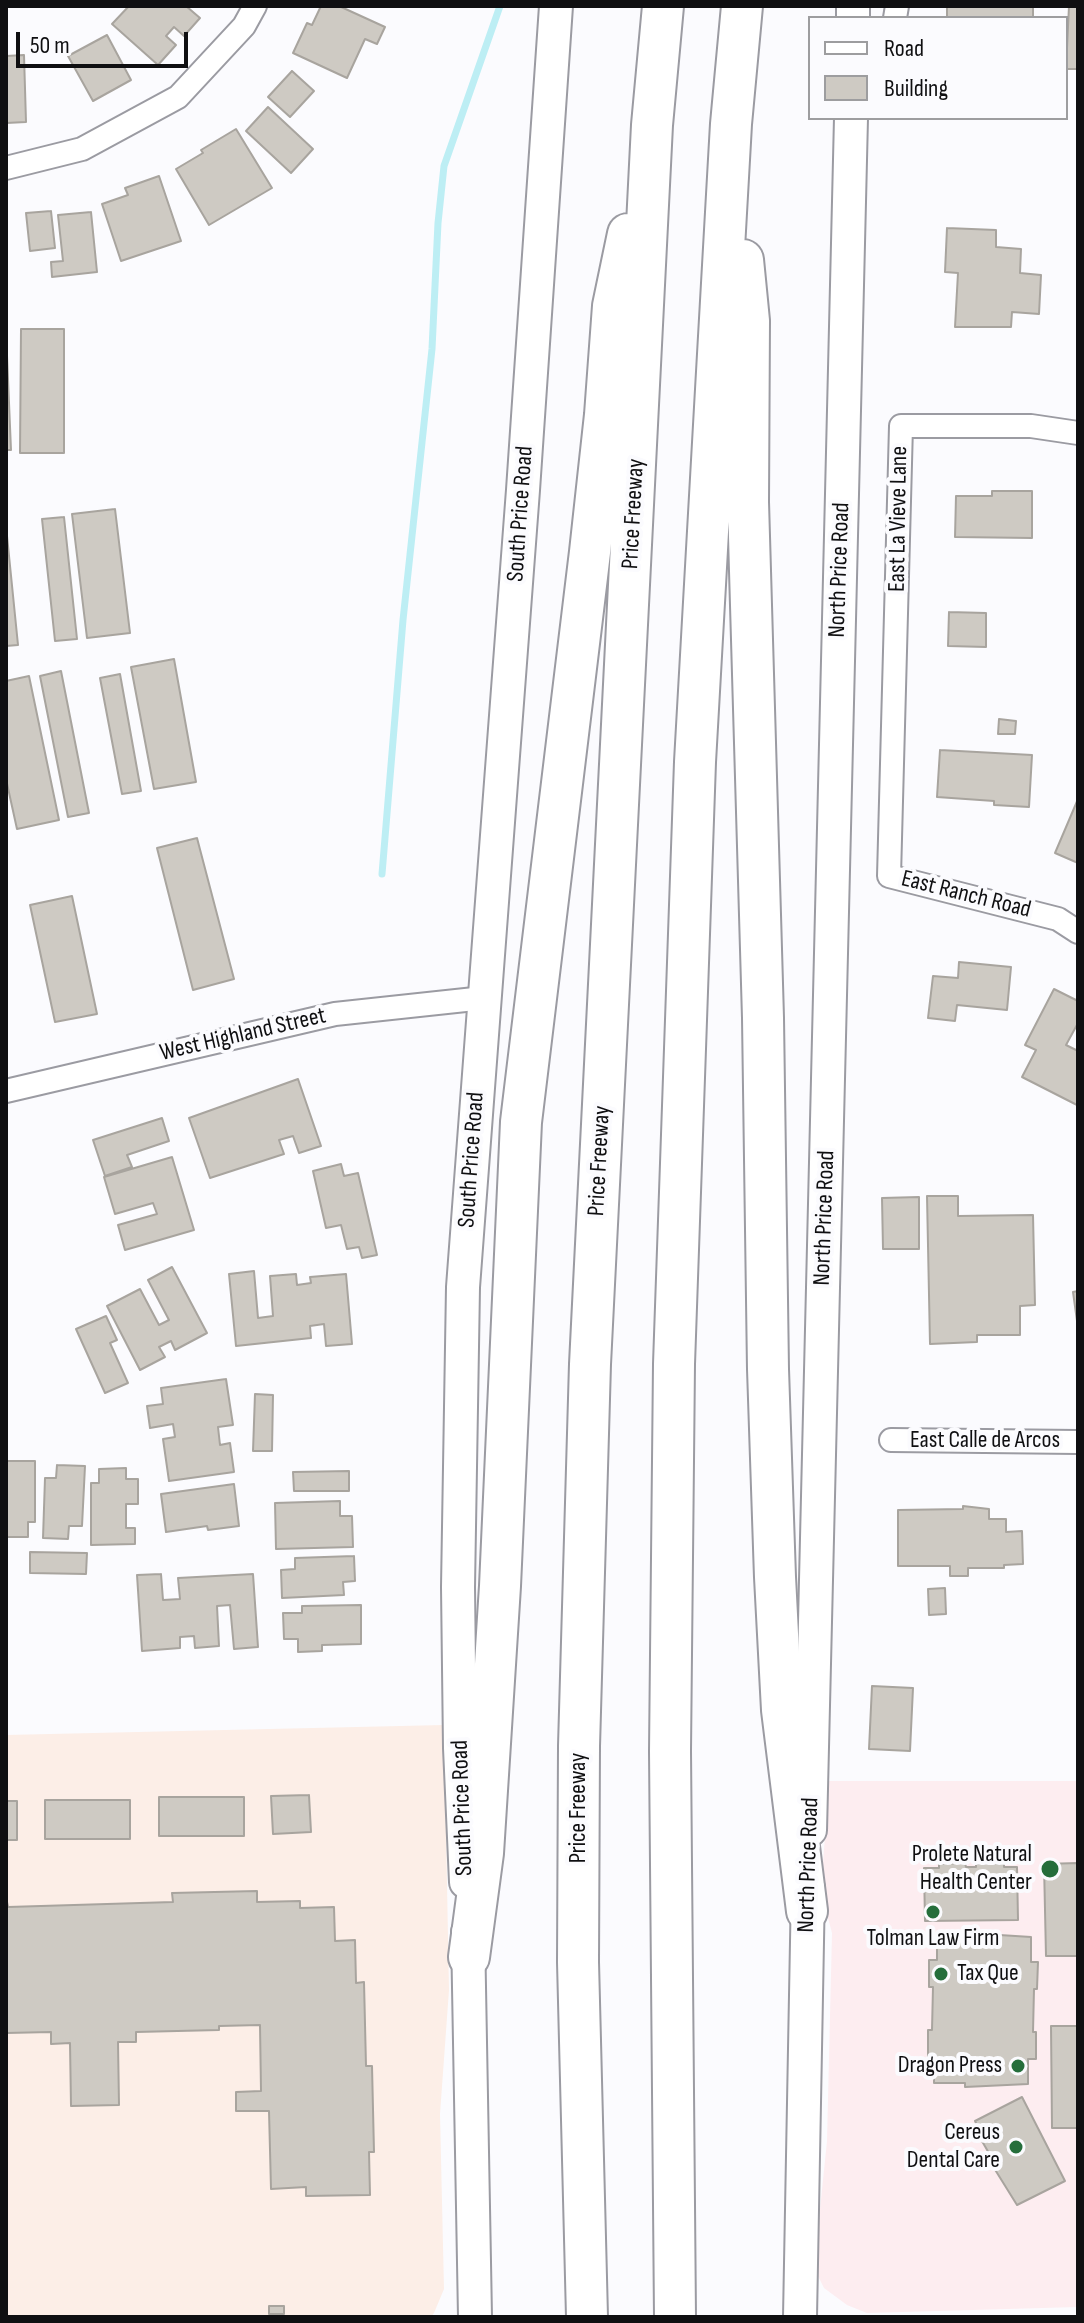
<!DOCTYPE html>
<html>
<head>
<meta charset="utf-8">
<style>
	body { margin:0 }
	#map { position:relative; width:1084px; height:2323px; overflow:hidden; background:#fbfbfe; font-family:"Sofia Sans Condensed",sans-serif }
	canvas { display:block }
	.frame { position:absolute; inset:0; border:8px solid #0f0f11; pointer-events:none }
	.legend { position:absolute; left:808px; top:16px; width:260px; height:104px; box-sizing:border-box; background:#fbfbfe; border:2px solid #9d9d9f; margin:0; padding:10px 14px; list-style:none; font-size:24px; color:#0f0f11 }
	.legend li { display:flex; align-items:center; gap:16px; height:40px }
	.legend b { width:40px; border:2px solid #9d9d9f }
	.scale { position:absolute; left:16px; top:32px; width:172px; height:36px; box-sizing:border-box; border:4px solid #0f0f11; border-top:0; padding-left:10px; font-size:24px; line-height:28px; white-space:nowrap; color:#0f0f11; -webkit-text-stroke:6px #fbfbfe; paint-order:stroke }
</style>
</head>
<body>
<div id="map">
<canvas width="1084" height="2323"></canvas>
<div class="frame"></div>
<ul class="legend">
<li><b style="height:10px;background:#fff"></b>Road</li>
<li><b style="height:22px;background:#cecac3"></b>Building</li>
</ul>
<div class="scale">50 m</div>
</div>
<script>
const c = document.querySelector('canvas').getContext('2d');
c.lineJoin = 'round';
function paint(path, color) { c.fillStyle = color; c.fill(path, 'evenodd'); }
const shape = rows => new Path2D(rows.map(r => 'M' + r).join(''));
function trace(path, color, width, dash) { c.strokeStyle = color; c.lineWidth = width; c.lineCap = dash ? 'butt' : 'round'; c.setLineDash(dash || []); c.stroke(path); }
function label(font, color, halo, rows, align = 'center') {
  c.font = font + ' "Sofia Sans Condensed",sans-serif'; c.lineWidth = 8; c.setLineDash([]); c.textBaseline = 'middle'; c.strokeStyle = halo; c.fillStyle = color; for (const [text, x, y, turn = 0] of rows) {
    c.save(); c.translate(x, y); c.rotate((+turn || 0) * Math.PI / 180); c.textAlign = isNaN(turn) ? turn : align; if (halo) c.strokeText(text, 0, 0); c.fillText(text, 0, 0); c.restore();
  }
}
const commercial = shape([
	[829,1781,1078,1781,1078,2307,867,2313,847,2305,824,2288,816,2272,816,2248,827,2141,832,1933,821,1891]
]);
const medical = shape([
	[444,1725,449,1990,440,2114,444,2289,434,2313,431,2317,6,2317,6,1735]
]);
const stream = shape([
	[382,874,403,620,432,349,438,223,444,166,500,6]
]);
const building = shape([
	[129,6,186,6,200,18,184,36,174,27,166,36,176,45,158,65,112,24,129,6],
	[321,6,339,6,385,27,377,44,365,39,347,78,293,53,307,23,312,25,321,6],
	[947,6,1033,6,1033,18,947,18,947,6],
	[1069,6,1078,6,1078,69,1066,69,1069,6],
	[107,35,131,80,93,101,68,56,107,35],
	[24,55,26,122,6,123,6,56,24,55],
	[292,71,314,91,290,117,268,97,292,71],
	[268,107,313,149,291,173,246,131,268,107],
	[236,129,272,188,209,225,176,169,203,153,201,150,236,129],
	[159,176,181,241,121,261,102,204,128,195,125,188,159,176],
	[51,211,55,248,30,251,26,213,51,211],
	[91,212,97,272,52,277,51,262,63,261,58,215,91,212],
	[947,228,996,230,996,247,1021,249,1020,273,1041,275,1039,314,1012,312,1011,327,955,327,958,273,945,272,947,228],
	[21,329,64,329,64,453,20,453,21,329],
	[6,332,11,450,6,450,6,332],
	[992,491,1032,491,1032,538,955,537,956,496,992,496,992,491],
	[115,509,130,633,87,638,72,514,115,509],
	[64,517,77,639,55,641,42,519,64,517],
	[6,526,18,645,6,646,6,526],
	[949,612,986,613,986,647,948,646,949,612],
	[174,659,196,782,154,789,131,667,174,659],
	[61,671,89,813,68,817,40,676,61,671],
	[120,674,141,791,122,794,100,678,120,674],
	[29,676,59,820,17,829,6,779,6,681,29,676],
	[999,719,1016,721,1015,734,998,734,999,719],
	[940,750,1032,755,1029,807,994,805,994,801,937,797,940,750],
	[1078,799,1078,863,1055,853,1078,799],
	[197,838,234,979,193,990,157,848,197,838],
	[72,896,97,1014,55,1022,30,905,72,896],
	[959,962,1011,967,1007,1010,957,1005,955,1021,928,1018,933,976,958,978,959,962],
	[1054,989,1078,1001,1078,1023,1066,1045,1078,1051,1077,1105,1022,1077,1036,1050,1025,1045,1054,989],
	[298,1079,321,1146,299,1153,293,1136,279,1140,284,1154,210,1178,189,1118,298,1079],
	[162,1118,169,1141,127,1155,132,1167,105,1176,93,1140,162,1118],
	[172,1157,194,1230,125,1250,118,1225,157,1214,153,1203,115,1214,104,1177,172,1157],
	[341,1164,344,1176,358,1173,377,1255,362,1258,359,1247,347,1249,341,1225,326,1228,313,1171,341,1164],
	[927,1196,958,1196,958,1216,1033,1215,1035,1305,1020,1306,1020,1335,977,1335,977,1342,930,1344,927,1196],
	[919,1197,919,1249,883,1249,882,1198,919,1197],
	[172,1267,207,1333,175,1350,171,1341,159,1347,165,1357,140,1370,107,1306,140,1289,159,1325,169,1320,148,1280,172,1267],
	[254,1271,258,1318,273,1316,270,1276,296,1274,297,1285,311,1283,310,1277,346,1274,352,1344,326,1346,324,1324,310,1326,311,1338,236,1346,229,1274,254,1271],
	[1078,1291,1078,1328,1073,1292,1078,1291],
	[106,1316,117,1340,110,1343,128,1383,105,1393,76,1329,106,1316],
	[226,1379,233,1425,218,1427,220,1445,230,1443,234,1472,169,1481,163,1439,175,1437,173,1424,150,1428,147,1406,163,1404,161,1388,226,1379],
	[255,1394,273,1395,272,1451,253,1451,255,1394],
	[6,1461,35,1461,35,1522,28,1522,28,1537,6,1537,6,1461],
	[57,1465,85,1466,82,1526,69,1526,68,1539,43,1538,45,1478,56,1478,57,1465],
	[126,1468,126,1479,138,1479,138,1504,126,1504,126,1528,135,1528,135,1544,91,1545,91,1483,99,1483,99,1469,126,1468],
	[349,1471,349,1491,294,1491,293,1472,349,1471],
	[234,1484,239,1526,208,1530,207,1526,166,1532,161,1494,234,1484],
	[340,1501,340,1516,352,1516,353,1547,276,1549,275,1503,340,1501],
	[963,1506,989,1509,989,1519,1006,1519,1006,1532,1022,1531,1023,1564,1004,1565,1004,1568,968,1568,968,1576,950,1576,950,1566,898,1566,898,1510,963,1509,963,1506],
	[30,1552,87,1553,86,1574,30,1573,30,1552],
	[354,1556,355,1581,343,1582,344,1595,282,1598,281,1570,295,1569,295,1558,354,1556],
	[161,1574,163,1600,180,1599,178,1578,253,1574,258,1647,234,1649,230,1605,217,1606,219,1646,195,1648,194,1636,180,1637,180,1648,142,1651,137,1575,161,1574],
	[945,1588,946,1614,929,1615,928,1589,945,1588],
	[361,1605,361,1644,322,1645,322,1651,298,1652,298,1639,284,1639,283,1613,302,1613,302,1606,361,1605],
	[872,1686,913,1688,910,1751,869,1749,872,1686],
	[309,1795,311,1832,273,1834,271,1796,309,1795],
	[159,1797,244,1797,244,1836,159,1836,159,1797],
	[45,1800,130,1800,130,1839,45,1839,45,1800],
	[6,1801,17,1801,17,1840,6,1840,6,1801],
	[965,1863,966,1867,976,1867,976,1864,1004,1863,1004,1867,1017,1867,1018,1920,925,1921,924,1868,939,1868,939,1864,965,1863],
	[1078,1863,1078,1956,1046,1956,1044,1864,1078,1863],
	[257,1891,257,1902,300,1901,300,1908,334,1907,335,1941,355,1940,356,1983,364,1982,366,2066,372,2066,374,2152,369,2152,370,2195,306,2196,306,2187,271,2189,269,2111,236,2111,236,2092,261,2091,260,2025,219,2026,219,2030,136,2032,136,2042,118,2042,119,2105,71,2106,70,2043,51,2044,51,2032,6,2033,6,1897,8,1907,173,1902,172,1893,257,1891],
	[968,1933,1031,1937,1031,1962,1038,1962,1037,1989,1034,1989,1033,2032,1036,2032,1036,2059,1028,2059,1028,2084,965,2087,965,2083,934,2083,934,2058,928,2058,928,2030,932,2030,933,1987,929,1987,929,1960,937,1960,937,1936,968,1936,968,1933],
	[1051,2026,1078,2026,1078,2128,1052,2128,1051,2026],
	[1022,2097,1065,2181,1017,2205,994,2168,997,2167,979,2136,982,2135,975,2121,1022,2097],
	[269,2306,284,2306,284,2314,269,2314,269,2306]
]);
const street = shape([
	[895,18,897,6],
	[6,168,82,149,178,97,244,26,255,6],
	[1078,433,1031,426,901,426,889,876,1058,919,1078,932],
	[6,1091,335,1014,484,998],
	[891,1440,1078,1442]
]);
const secondary = shape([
	[853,18,853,6],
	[810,1830,851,118],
	[466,1882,460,1748,458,1587,463,1287,523,490,556,6],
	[468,1932,475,2317],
	[800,2317,808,1888]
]);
const highway = shape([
	[743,260,749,321,748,502,763,1018,768,1369,775,1577,782,1710,807,1911],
	[469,1957,483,1853,500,1586,521,1122,590,552,605,415,613,306,628,234],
	[587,2317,578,1962,579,1746,590,1364,652,125,663,6],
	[675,2317,670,1751,674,1364,695,762,731,124,742,6]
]);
const markers = [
	[1050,1869,10,"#256e3b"],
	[933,1912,8,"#256e3b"],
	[941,1974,8,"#256e3b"],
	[1018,2066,8,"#256e3b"],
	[1016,2147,8,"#256e3b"]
];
const streetNames = [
	["South Price Road",521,514,-86],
	["Price Freeway",634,514,-87],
	["East La Vieve Lane",899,519,-89],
	["North Price Road",840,570,-88],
	["East Ranch Road",966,895,14],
	["West Highland Street",243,1035,-13],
	["South Price Road",472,1160,-86],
	["Price Freeway",600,1161,-87],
	["North Price Road",825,1218,-88],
	["East Calle de Arcos",985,1441],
	["South Price Road",463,1808,-92],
	["Price Freeway",579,1808,-90],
	["North Price Road",809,1865,-88]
];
const poiNames = [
	["Prolete Natural",1032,1855],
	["Health Center",1032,1883],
	["Tolman Law Firm",933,1939,"center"],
	["Tax Que",957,1974,"left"],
	["Dragon Press",1002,2066],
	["Cereus",1000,2133],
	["Dental Care",1000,2161]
];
paint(commercial, '#fdedf0');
paint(medical, '#fceee7');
trace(stream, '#bdeef4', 7);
paint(building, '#cecac3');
trace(building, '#a8a49e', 2);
trace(street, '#9b9ba2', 26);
trace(secondary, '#9b9ba2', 36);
trace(highway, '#9b9ba2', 44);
trace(street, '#fff', 22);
trace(secondary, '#fff', 32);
trace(highway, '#fff', 40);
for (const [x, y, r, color] of markers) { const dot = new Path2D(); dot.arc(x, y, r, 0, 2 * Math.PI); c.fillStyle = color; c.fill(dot); trace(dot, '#fbfbfe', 3); }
label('24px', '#0f0f11', '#fbfbfe', streetNames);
label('24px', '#0f0f11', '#fbfbfe', poiNames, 'right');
</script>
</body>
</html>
